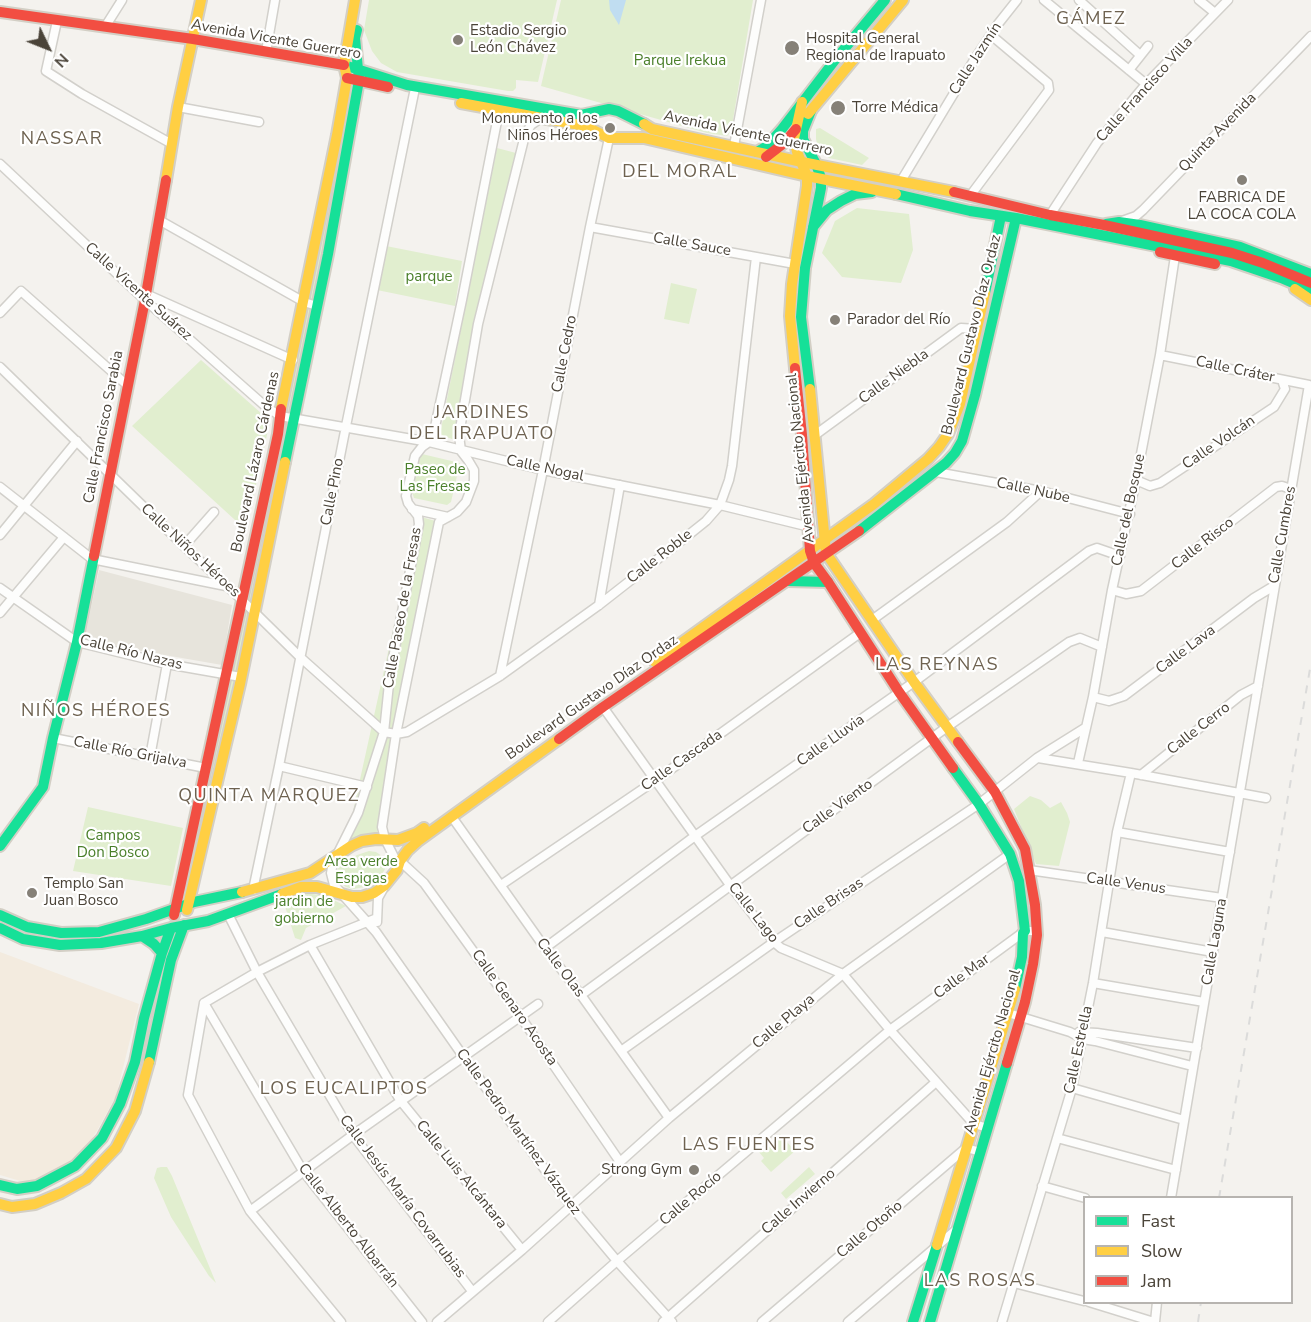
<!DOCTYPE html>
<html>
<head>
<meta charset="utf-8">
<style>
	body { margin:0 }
	#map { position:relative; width:1311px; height:1322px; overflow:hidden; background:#f4f2ee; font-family:"Nunito Sans",sans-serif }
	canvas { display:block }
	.legend { position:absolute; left:1083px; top:1196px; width:210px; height:108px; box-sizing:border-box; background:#fff; border:2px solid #b7b4b0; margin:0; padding:8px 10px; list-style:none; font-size:18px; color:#4b4439 }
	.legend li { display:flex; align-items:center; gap:12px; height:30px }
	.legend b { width:30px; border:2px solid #b7b4b0 }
	.north { position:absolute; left:18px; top:18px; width:60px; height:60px; -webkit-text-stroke:4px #fff; paint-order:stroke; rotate:133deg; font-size:16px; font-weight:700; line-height:24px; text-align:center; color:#4b4439 }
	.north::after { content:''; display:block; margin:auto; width:21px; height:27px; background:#4b4439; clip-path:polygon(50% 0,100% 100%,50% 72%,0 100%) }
</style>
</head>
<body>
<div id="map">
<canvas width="1311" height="1322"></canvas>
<ul class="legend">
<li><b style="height:8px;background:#16e098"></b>Fast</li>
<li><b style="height:8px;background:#ffcf43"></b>Slow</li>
<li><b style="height:8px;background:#f24e42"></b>Jam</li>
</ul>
<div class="north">N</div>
</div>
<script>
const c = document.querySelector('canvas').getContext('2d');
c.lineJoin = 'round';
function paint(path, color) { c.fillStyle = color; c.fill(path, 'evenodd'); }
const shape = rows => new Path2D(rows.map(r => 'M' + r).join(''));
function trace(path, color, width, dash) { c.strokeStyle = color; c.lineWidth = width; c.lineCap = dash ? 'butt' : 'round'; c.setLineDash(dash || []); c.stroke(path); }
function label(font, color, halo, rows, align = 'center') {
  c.font = font + ' "Nunito Sans",sans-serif'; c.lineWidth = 4.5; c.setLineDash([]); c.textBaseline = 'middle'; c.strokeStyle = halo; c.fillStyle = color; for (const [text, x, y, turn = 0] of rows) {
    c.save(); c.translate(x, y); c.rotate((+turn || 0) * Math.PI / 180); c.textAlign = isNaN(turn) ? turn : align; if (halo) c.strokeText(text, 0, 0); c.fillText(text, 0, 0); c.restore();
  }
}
const residential = shape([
	[99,570,232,605,222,665,84,641]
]);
const commercial = shape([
	[0,952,139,1004,116,1096,98,1129,75,1166,37,1186,0,1175]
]);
const green = shape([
	[369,0,557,0,538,82,516,80,516,88,513,91,508,91,397,72,381,63,372,51,364,30],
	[561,0,753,0,731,132,727,136,707,133,541,86],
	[346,87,355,88,294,413,287,412],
	[820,128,869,158,862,165,829,158,818,148,816,139,816,129],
	[497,148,516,153,454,440,440,434],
	[857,208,909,214,913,250,901,283,842,277,822,253,835,221],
	[386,246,462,261,455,306,377,290],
	[671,283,697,289,689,324,664,319],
	[201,360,270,421,246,530,132,426],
	[282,425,292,426,193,882,184,880],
	[422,454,460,463,451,502,447,505,414,498,412,492,418,458],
	[418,516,439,522,377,833,346,843],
	[1030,796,1041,800,1050,808,1061,802,1067,813,1070,822,1059,866,1036,864,1014,809],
	[88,807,183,828,171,886,73,871],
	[369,851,376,852,382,856,385,862,385,869,381,876,365,887,353,889,346,887,339,882,336,872,341,864,357,855],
	[306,893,325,896,346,906,306,928,301,940,295,938,283,900],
	[780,1134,795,1151,771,1172,761,1161,764,1158,759,1152],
	[161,1167,167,1167,172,1176,216,1283,209,1276,171,1217,154,1178,157,1168],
	[809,1167,815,1174,786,1199,781,1193]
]);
const water = shape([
	[609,0,626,0,619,25,610,10]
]);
const street = shape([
	[1044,0,1146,84],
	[1079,0,1140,55],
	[1199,0,1215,13],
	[57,21,46,71,82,94,172,144],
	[105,27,122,0],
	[266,52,275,0],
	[1129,70,1148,46],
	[178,107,259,122],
	[499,111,462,300,435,427,429,442,422,447,415,456,406,496,408,503,418,516,419,524,390,674,384,732,358,813,333,863,331,873,334,885,376,932,463,1056,571,1206,617,1261,672,1322],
	[734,146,761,0],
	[0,164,145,300,265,406,280,416,429,442,543,470,720,505,810,527],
	[901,181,974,60,998,24,1017,0],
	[970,196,1049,90,1048,83,991,35],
	[1050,215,1097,143,1146,84,1228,0],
	[159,220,304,302,317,306],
	[1122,221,1136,216,1143,210,1311,36],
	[590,227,795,264],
	[146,294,293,360],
	[0,313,21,291,127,385],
	[1160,355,1309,385,1171,1198],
	[0,367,184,546,242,600,300,657,384,732,396,734,407,732,500,676,599,605,686,537,706,521,720,505,729,480,732,466,756,257],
	[815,435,961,328,977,329],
	[936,472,1041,491,1130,514],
	[1136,480,1150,486,1160,483,1274,407,1285,389,1282,380],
	[0,487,92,559,226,586],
	[412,509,448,517],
	[0,535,77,441],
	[184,546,214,512],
	[0,588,77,642,167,664,241,677],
	[1112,590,1126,594,1141,591,1276,487,1282,486,1291,489],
	[599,605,620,485],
	[0,613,64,537],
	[872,620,1007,522,1041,491],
	[500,676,543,470,590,227,609,138],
	[1093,697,1109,701,1124,696,1254,598,1274,586],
	[603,707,730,885,774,942,781,948,843,974,890,1030,974,1124,988,1128],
	[53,738,206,768],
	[150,757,167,664],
	[1038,758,1131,773,1266,798],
	[1078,763,1093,697,1112,590,1136,480,1160,355,1175,256],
	[279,766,367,787],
	[1141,775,1241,695,1258,686],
	[452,817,545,948,581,995,669,1118],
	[1117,832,1230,852],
	[400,861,424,883,520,1016,620,1162],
	[397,870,394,857,385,839,382,827,396,734,439,522,457,512,466,502,474,481,474,470,468,460,461,451,459,435,478,324,525,135,531,125,541,118],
	[1029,870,1222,898],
	[501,885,656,780,860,633],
	[253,890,279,766,346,426,414,93],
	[228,914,257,972,353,1135,472,1291],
	[377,922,378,898,383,889],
	[1102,932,1213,952],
	[310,945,400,1100,522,1250],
	[545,948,695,836,914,682,1089,551,1097,548,1120,556],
	[1093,983,1204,1002],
	[581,995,947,727,1069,642,1080,638,1102,647],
	[204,1003,303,1171,422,1322],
	[204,1003,188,1095,250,1211,341,1322],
	[204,1003,257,972,310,945,377,918],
	[1008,1013,1070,1032,1083,1039,1095,1041,1192,1066],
	[1079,1032,1097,1033,1197,1048],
	[621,1051,774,942,979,804,1037,758,1085,728],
	[1072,1088,1184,1120],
	[1057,1138,1176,1170],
	[1042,1186,1085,1198],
	[250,1211,353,1135,538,1004],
	[1014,1283,1084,1301],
	[1089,1302,1154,1322],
	[437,1322,522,1250,669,1118,843,974,1010,854],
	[548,1322,617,1261,890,1030,1025,931,1037,931],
	[663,1322,936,1082],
	[762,1322,966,1148,981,1152],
	[848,1322,957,1229],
	[1002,1322,1072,1088,1093,983,1117,832,1131,773],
	[1155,1322,1157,1302]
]);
const fast = shape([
	[344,65,407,85,581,115,609,109,618,111,644,124],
	[757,152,767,146,782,129,835,60,885,0],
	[896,194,970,211,1016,218,1231,261,1281,278,1302,287,1311,293],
	[1106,224,1119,222,1140,225,1240,247,1311,274],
	[813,227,827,210,841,201,855,194,872,192],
	[985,293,1001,216],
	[810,389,801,317,805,268,821,188,821,178,816,164,803,139,803,131,811,111],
	[285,462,328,254,359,80,355,38,357,30],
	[859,531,946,463,955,453,962,441,975,395,1016,218],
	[788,581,828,582],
	[953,768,979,804,1010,854,1019,881,1025,931,1023,933,1022,957,1015,989],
	[0,846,43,787,53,738,77,642,94,556],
	[0,915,27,927,61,933,99,932,146,919,194,902,242,892],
	[0,928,23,939,60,945,101,943,142,936,171,928,208,921,282,894],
	[142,936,154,944,162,953],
	[149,1062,171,960,184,925],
	[0,1185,17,1189,37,1186,75,1166,102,1138,120,1104,135,1062,144,1018,162,953,171,928],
	[913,1322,937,1245],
	[930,1322,1007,1063]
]);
const slow = shape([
	[461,103,585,126,609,138,644,138,807,176,896,194],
	[808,114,903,0],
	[644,124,652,129,802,162,954,192],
	[166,180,178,107,201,0],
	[1295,289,1311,300],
	[795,368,790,316,792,284,807,186,807,176,797,152,794,139,802,102],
	[810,389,826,553,914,682,958,742],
	[281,409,337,135,347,78,344,65,355,0],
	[655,662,874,504,928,459,939,447,948,434,960,404,985,293],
	[242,892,310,873,351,846,362,841,376,839,398,840,417,833,424,828],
	[282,894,301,887,317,887,352,897,362,897,374,893,384,886,397,870,400,861,408,850,418,841,559,739],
	[187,910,240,684,285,462],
	[0,1204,12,1207,35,1204,61,1193,86,1179,116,1148,135,1111,149,1062],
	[937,1245,1015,989]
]);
const jam = shape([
	[0,12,193,39,344,65],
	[347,78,388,87],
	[766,157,784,143,796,129],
	[954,192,1050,215,1104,225,1232,253,1263,263,1311,283],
	[1160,252,1215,264],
	[795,368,802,435,810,551,814,563,828,582,899,692,953,768],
	[94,556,145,300,166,180],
	[559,739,603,707,859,531],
	[958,742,995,792,1025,849,1035,905,1037,935,1033,964,1025,1002,1007,1063],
	[174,915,278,434,281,409]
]);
const rail = shape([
	[1219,1198,1311,663],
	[1198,1322,1201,1302]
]);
const markers = [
	[458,40,6,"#868178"],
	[792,48,8,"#868178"],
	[838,108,8,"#868178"],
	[610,128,6,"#868178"],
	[1242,180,6,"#868178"],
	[835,320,6,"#868178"],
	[32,893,6,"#868178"],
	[694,1170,6,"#868178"]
];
const poiNames = [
	["Estadio Sergio",470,31],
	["León Chávez",470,48],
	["Hospital General",806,39],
	["Regional de Irapuato",806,56],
	["Torre Médica",852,108],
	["Monumento a los",598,119,"right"],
	["Niños Héroes",598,136,"right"],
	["FABRICA DE",1242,198,"center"],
	["LA COCA COLA",1242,215,"center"],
	["Parador del Río",847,320],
	["Templo San",44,884],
	["Juan Bosco",44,901],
	["Strong Gym",682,1170,"right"]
];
const streetNames = [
	["Avenida Vicente Guerrero",276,40,10],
	["Calle Jazmín",976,59,-57],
	["Calle Francisco Villa",1145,90,-48],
	["Quinta Avenida",1218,133,-46],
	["Avenida Vicente Guerrero",748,134,12],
	["Calle Sauce",692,245,10],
	["Calle Vicente Suárez",138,292,42],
	["Boulevard Gustavo Díaz Ordaz",972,335,-76],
	["Calle Cedro",565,354,-79],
	["Calle Cráter",1235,370,12],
	["Calle Niebla",894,377,-36],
	["Calle Francisco Sarabia",104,427,-79],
	["Calle Volcán",1219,443,-34],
	["Avenida Ejército Nacional",801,458,-96],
	["Boulevard Lázaro Cárdenas",256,462,-78],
	["Calle Nogal",545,469,12],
	["Calle Nube",1033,491,12],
	["Calle Pino",333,492,-79],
	["Calle del Bosque",1129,510,-78],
	["Calle Cumbres",1283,535,-80],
	["Calle Risco",1203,544,-38],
	["Calle Niños Héroes",190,551,43],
	["Calle Roble",660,557,-38],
	["Calle Paseo de la Fresas",403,608,-80],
	["Calle Lava",1186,650,-37],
	["Calle Río Nazas",131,653,14],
	["Boulevard Gustavo Díaz Ordaz",592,698,-35],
	["Calle Cerro",1199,729,-38],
	["Calle Lluvia",831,741,-35],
	["Calle Río Grijalva",130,753,11],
	["Calle Cascada",682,761,-35],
	["Calle Viento",838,807,-36],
	["Calle Venus",1126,884,8],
	["Calle Brisas",829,904,-34],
	["Calle Lago",753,913,52],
	["Calle Laguna",1215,942,-80],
	["Calle Olas",560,968,53],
	["Calle Mar",962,977,-36],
	["Calle Genaro Acosta",514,1008,55],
	["Calle Playa",784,1022,-40],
	["Calle Estrella",1079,1050,-78],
	["Avenida Ejército Nacional",993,1052,-74],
	["Calle Pedro Martínez Vázquez",518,1132,54],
	["Calle Luis Alcántara",461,1175,51],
	["Calle Jesús María Covarrubias",402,1197,53],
	["Calle Rocío",691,1199,-40],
	["Calle Invierno",799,1202,-41],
	["Calle Alberto Albarrán",348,1226,52],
	["Calle Otoño",870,1230,-40]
];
const parkNames = [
	["Parque Irekua",680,61],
	["parque",429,277],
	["Paseo de",435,470],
	["Las Fresas",435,487],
	["Campos",113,836],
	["Don Bosco",113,853],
	["Area verde",361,862],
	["Espigas",361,879],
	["jardin de",304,902],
	["gobierno",304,919]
];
const quarterNames = [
	["GÁMEZ",1091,20],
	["NASSAR",62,140],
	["DEL MORAL",680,173],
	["JARDINES",482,414],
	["DEL IRAPUATO",482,435],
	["LAS REYNAS",937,666],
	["NIÑOS HÉROES",96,712],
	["QUINTA MARQUEZ",269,797],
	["LOS EUCALIPTOS",344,1090],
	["LAS FUENTES",749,1146],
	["LAS ROSAS",980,1282]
];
paint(residential, '#e7e4dc');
paint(commercial, '#f3ebdf');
paint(green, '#e1eecf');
paint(water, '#c0ddf1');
trace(street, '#d2d0cb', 11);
trace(fast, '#d3cfc5', 14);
trace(slow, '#d3cfc5', 14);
trace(jam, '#d3cfc5', 14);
trace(street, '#fdfdfc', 8);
trace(fast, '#16e098', 10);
trace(slow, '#ffcf43', 10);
trace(jam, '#f24e42', 10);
trace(rail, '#dbdbda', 2, [8, 8]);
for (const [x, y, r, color] of markers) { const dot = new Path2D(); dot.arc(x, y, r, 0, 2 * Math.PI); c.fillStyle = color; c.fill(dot); trace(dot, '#fff', 2); }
label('15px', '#4b4439', '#fff', poiNames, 'left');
label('15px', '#4b4439', '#fff', streetNames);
label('15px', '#4a7f2a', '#fff', parkNames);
c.letterSpacing = '1.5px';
label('18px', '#6e6250', '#fff', quarterNames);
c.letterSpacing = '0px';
</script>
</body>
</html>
